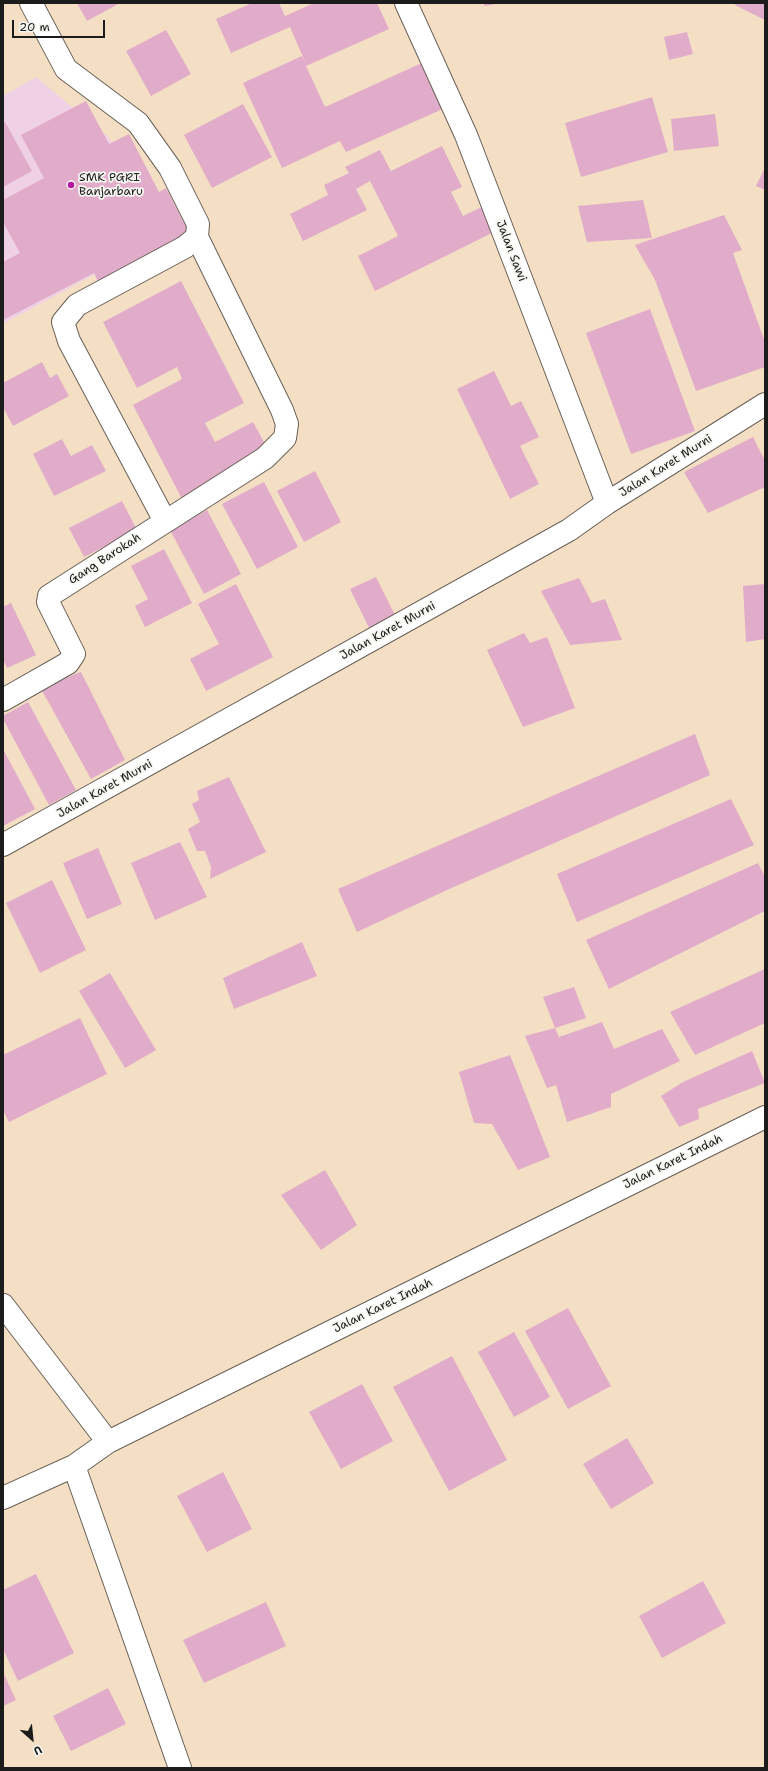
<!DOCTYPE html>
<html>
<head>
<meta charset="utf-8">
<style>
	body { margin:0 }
	#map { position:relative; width:768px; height:1771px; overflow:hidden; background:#f4dfc4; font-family:"Shantell Sans",sans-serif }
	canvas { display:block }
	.frame { position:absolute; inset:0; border:4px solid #1c1c1c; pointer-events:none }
	.north { position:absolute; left:12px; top:1719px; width:40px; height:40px; -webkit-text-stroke:3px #f6f6f2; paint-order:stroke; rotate:153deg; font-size:11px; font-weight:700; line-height:16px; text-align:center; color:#1c1c1c }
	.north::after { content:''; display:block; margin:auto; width:14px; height:18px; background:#1c1c1c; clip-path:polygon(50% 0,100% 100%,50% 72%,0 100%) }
	.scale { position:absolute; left:12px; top:20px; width:93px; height:18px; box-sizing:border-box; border:2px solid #1c1c1c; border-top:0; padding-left:5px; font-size:12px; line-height:14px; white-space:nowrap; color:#1c1c1c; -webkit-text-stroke:3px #f6f6f2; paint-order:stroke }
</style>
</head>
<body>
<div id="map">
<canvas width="768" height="1771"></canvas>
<div class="frame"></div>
<div class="north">U</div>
<div class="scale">20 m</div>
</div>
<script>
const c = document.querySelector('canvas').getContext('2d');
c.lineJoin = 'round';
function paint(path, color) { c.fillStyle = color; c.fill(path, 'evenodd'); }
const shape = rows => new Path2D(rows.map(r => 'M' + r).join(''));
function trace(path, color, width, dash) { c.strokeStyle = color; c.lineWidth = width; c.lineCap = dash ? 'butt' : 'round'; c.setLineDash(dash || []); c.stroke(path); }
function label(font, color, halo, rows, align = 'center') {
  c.font = font + ' "Shantell Sans",sans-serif'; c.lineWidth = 3.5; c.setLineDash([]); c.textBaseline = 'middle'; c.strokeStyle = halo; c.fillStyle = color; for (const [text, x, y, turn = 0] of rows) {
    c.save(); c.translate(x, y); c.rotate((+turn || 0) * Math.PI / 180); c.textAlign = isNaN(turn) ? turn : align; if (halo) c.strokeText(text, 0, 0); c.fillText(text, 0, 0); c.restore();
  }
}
const built = shape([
	[36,77,108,137,169,234,3,324,3,96]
]);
const building = shape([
	[77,3,120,3,87,21],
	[252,3,279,3,285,16,314,3,377,3,389,29,306,66,325,107,424,62,445,108,346,152,340,141,282,168,243,83,302,56,306,64,290,27,231,53,216,19],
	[484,3,496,3,496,4,484,6],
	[736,3,765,3,765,20,735,5],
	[166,30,191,74,151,96,126,51],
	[687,32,693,54,669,60,664,37],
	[652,97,668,152,581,177,565,123],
	[86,101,109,144,129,134,159,192,166,188,191,236,99,284,94,273,3,320,3,262,20,253,3,222,3,200,44,178,21,135],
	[243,104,272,157,212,188,184,135],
	[715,114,719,146,674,151,671,119],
	[5,122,32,171,3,187,3,124],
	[442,146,462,187,451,192,463,216,488,204,500,229,375,291,358,256,398,236,370,181,356,189,367,210,303,241,290,214,328,195,324,185,349,173,345,167,380,150,391,171],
	[765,168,765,190,756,186],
	[643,200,652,238,587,242,578,206],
	[724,215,742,250,733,253,765,342,765,367,696,391,655,280,635,245],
	[181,281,244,403,205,423,215,442,253,422,270,453,182,499,133,405,182,379,177,367,137,388,103,322],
	[650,309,695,431,631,454,586,333],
	[42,362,50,378,57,374,69,396,13,426,3,407,3,383],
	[494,371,511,406,521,401,539,437,520,446,539,484,510,499,457,389],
	[753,437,765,461,765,487,708,513,684,472],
	[62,439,71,456,92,445,106,471,54,496,33,454],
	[315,471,341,522,304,542,277,491],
	[264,482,298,547,257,569,222,504],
	[122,501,137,530,84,557,69,528],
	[207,510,241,574,204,594,170,530],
	[164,549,192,603,145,627,135,606,148,599,131,566],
	[376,577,397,619,371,632,350,589],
	[579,578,592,603,605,599,622,640,570,645,541,591],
	[236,584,273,657,206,691,190,659,219,644,198,604],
	[765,584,765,639,746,642,743,586],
	[11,603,36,655,7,668,3,659,3,607],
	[524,633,530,643,547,637,575,708,523,727,487,650],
	[81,672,125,760,91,779,40,687],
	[28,702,76,790,49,805,3,719,3,716],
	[695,734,710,775,447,890,357,932,338,889],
	[3,749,35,809,3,826],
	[229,777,266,852,210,879,211,867,205,851,197,851,188,829,200,822,192,804,199,800,197,791],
	[731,799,754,845,577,922,557,874],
	[180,842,207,897,155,920,131,863],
	[98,848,122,904,87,919,63,863],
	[758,863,765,877,765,911,609,989,586,940],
	[52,880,86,950,40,973,6,903],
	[302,942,317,976,234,1009,223,978],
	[765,969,765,1023,695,1055,670,1012],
	[110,973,156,1050,125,1068,79,991],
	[574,987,586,1018,555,1028,543,997],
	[80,1018,107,1074,9,1122,3,1110,3,1055],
	[602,1022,614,1049,662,1029,680,1061,611,1094,611,1107,567,1122,556,1085,547,1088,525,1036,555,1028,559,1037],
	[752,1051,765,1083,698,1109,699,1119,679,1127,661,1096,683,1082],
	[510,1055,550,1157,518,1170,492,1124,474,1123,459,1072],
	[325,1170,357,1225,321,1250,281,1195],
	[568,1308,611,1386,568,1409,525,1331],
	[514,1332,550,1397,514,1417,478,1352],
	[452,1356,507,1460,449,1491,393,1387],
	[362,1384,393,1441,341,1469,309,1412],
	[627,1438,654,1483,611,1509,583,1464],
	[223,1472,252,1529,207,1552,177,1496],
	[36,1574,74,1653,18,1681,3,1649,3,1590],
	[703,1581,726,1623,662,1658,639,1616],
	[266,1602,286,1646,204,1683,183,1640],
	[3,1672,16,1700,3,1706],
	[108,1688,126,1724,71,1751,53,1716]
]);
const minor = shape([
	[31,3,66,69,138,123,170,168,198,224,197,237],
	[406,3,466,135,607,503],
	[165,521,69,341,63,322,77,305,185,247,197,237],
	[3,700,68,663,74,654,48,602,49,596,265,458,285,438,287,424,282,410,197,237],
	[3,845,569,530,607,503,765,404],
	[3,1305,108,1442],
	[74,1466,180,1768],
	[3,1498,74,1466,108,1442,765,1117]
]);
const markers = [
	[71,185,4,"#b5179e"]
];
const poiNames = [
	["SMK PGRI",79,178],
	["Banjarbaru",79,192]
];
const streetNames = [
	["Jalan Sawi",511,251,69],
	["Jalan Karet Murni",666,466,-32],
	["Gang Barokah",105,559,-33],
	["Jalan Karet Murni",388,631,-29],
	["Jalan Karet Murni",105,789,-29],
	["Jalan Karet Indah",673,1162,-26],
	["Jalan Karet Indah",383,1306,-26]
];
paint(built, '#f0d0e4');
paint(building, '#e0acc9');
trace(minor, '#686057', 24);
trace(minor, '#fff', 22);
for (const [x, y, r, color] of markers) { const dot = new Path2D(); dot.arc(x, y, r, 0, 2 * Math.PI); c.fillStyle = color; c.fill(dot); trace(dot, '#f6f6f2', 1.5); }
label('12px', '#1c1c1c', '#f6f6f2', poiNames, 'left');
label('12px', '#1c1c1c', '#f6f6f2', streetNames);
</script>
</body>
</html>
